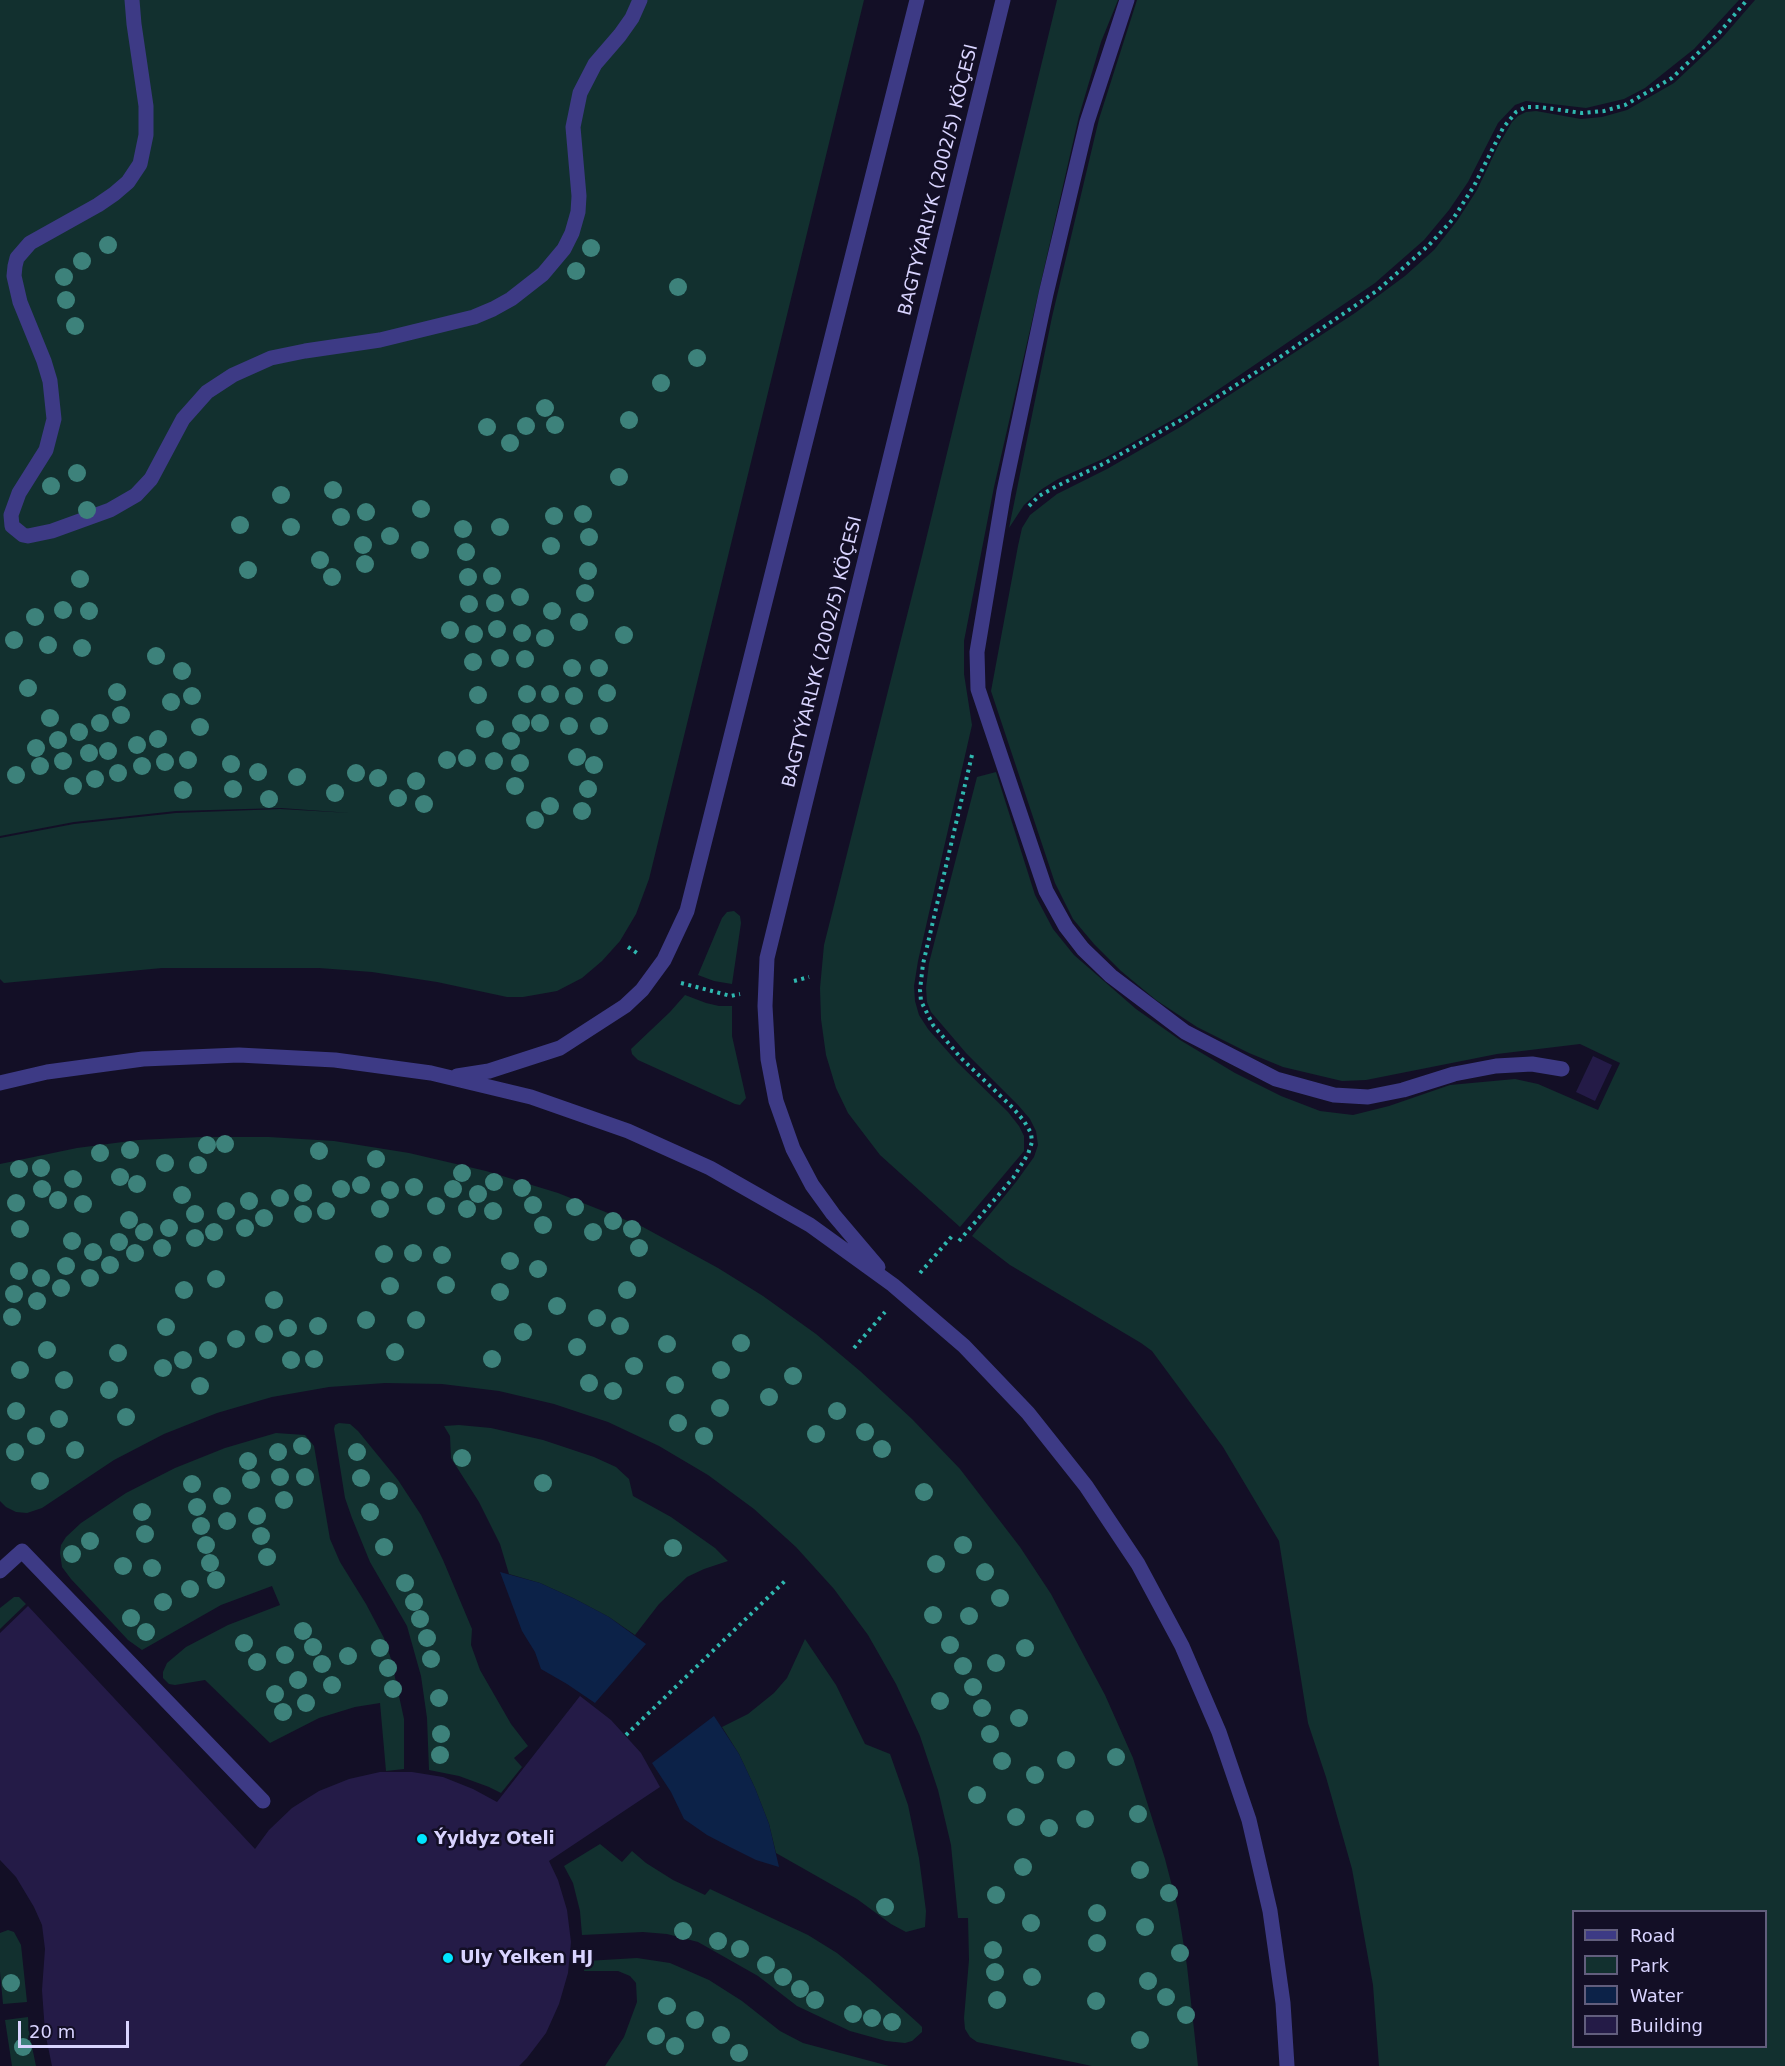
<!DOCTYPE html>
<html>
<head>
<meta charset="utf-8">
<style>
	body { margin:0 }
	#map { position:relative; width:1785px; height:2066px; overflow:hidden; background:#130f26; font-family:"DejaVu Sans",sans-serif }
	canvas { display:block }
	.legend { position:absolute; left:1572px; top:1910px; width:195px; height:138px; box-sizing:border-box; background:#130f26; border:2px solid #625e7d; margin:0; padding:8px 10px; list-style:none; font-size:18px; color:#d9d4ff }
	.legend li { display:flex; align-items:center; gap:12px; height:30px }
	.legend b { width:30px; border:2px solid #625e7d }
	.scale { position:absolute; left:18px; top:2021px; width:111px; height:27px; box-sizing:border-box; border:3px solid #d9d4ff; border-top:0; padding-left:8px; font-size:18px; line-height:21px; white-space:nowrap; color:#d9d4ff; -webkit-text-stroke:4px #130f26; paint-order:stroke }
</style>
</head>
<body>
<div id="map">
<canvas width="1785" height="2066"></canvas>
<ul class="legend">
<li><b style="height:8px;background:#3d3a85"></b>Road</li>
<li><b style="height:16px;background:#12302f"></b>Park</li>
<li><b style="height:16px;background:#0c2248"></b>Water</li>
<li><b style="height:16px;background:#241b47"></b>Building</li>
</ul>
<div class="scale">20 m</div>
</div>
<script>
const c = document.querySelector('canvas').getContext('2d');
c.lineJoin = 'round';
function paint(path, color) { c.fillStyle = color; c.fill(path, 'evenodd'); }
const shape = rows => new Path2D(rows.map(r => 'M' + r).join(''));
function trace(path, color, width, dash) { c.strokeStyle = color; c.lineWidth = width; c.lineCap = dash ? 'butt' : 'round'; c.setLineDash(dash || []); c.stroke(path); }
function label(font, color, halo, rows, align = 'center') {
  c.font = font + ' "DejaVu Sans",sans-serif'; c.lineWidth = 5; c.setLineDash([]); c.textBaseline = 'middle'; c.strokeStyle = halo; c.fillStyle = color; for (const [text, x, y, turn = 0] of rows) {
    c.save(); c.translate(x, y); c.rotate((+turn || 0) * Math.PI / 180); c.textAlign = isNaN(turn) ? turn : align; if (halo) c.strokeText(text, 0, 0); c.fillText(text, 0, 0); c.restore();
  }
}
const green = shape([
	[0,0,864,0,649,879,636,914,620,941,602,961,582,978,557,991,523,997,507,997,437,982,372,972,319,968,162,968,4,983,0,979,0,838,74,824,176,813,280,809,350,813,281,808,176,811,74,822,0,836],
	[1057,0,1118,0,1101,42,1079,116,994,487,964,641,964,674,972,725,918,961,914,986,915,1001,919,1015,928,1029,957,1062,1008,1112,1019,1126,1024,1136,1024,1151,960,1227,880,1155,848,1113,836,1088,826,1055,821,1019,820,988,824,945,922,556],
	[1137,0,1739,0,1694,49,1645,88,1624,99,1586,108,1526,101,1515,105,1498,123,1468,182,1449,210,1424,240,1375,283,1181,415,1105,458,1058,479,1042,489,1024,505,1009,528,1052,317,1099,119],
	[1755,0,1785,0,1785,2066,1379,2066,1373,1985,1352,1869,1326,1777,1308,1723,1279,1541,1223,1447,1152,1351,1141,1343,1010,1265,972,1236,1016,1182,1034,1157,1038,1145,1036,1131,1030,1119,1018,1105,966,1053,931,1012,927,1002,926,988,929,963,977,777,996,772,1035,895,1053,929,1074,955,1136,1009,1180,1040,1235,1073,1281,1096,1320,1111,1353,1115,1389,1106,1450,1085,1515,1079,1538,1084,1598,1110,1620,1063,1580,1044,1497,1054,1366,1080,1342,1081,1283,1067,1249,1053,1197,1027,1156,1000,1121,971,1094,944,1073,919,1055,883,991,691,1018,546,1022,528,1030,515,1057,494,1107,469,1182,426,1355,313,1405,276,1434,250,1457,221,1477,190,1498,146,1512,122,1518,116,1526,112,1536,111,1581,119,1602,117,1627,110,1674,83,1722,38],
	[1574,1912,1766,1912,1766,2046,1574,2046],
	[734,911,740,916,741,923,732,984,714,981,698,975,722,918,727,912],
	[685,995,706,1003,719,1006,732,1006,732,1036,746,1098,740,1105,735,1104,638,1060,632,1054,631,1049,670,1012],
	[201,1137,269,1137,334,1141,409,1153,486,1171,558,1193,643,1227,718,1268,763,1296,816,1334,860,1371,912,1419,960,1469,1020,1547,1051,1594,1105,1695,1133,1758,1165,1859,1178,1909,1187,1966,1198,2066,1092,2066,977,2042,970,2037,965,2029,964,2018,969,1960,968,1918,958,1918,951,1845,938,1790,920,1736,896,1684,868,1635,834,1589,796,1547,754,1509,708,1475,659,1446,608,1422,554,1404,499,1391,442,1384,385,1383,329,1387,272,1397,217,1413,164,1434,114,1460,42,1508,27,1513,16,1512,6,1507,0,1501,0,1164,77,1148,138,1140],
	[339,1423,350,1424,358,1431,398,1480,421,1515,443,1560,472,1629,471,1645,480,1670,511,1724,528,1746,514,1758,522,1767,501,1793,489,1787,459,1776,429,1770,427,1718,421,1676,407,1626,370,1562,352,1518,345,1498,334,1429,335,1425],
	[459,1425,491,1428,543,1440,594,1457,616,1467,629,1479,633,1496,671,1517,715,1548,728,1561,704,1569,687,1577,659,1604,635,1635,609,1617,575,1599,540,1583,509,1574,500,1544,479,1502,451,1458,450,1436,444,1426],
	[276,1433,305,1435,314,1446,330,1539,340,1562,366,1604,384,1638,391,1659,404,1719,404,1769,386,1771,380,1703,355,1707,319,1718,270,1743,205,1680,175,1685,169,1684,163,1678,163,1672,167,1663,186,1647,228,1625,280,1605,272,1586,221,1605,142,1650,128,1640,71,1579,62,1567,60,1553,61,1545,66,1537,81,1523,126,1493,175,1468,225,1448],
	[14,1597,19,1597,26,1604,0,1629,0,1608],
	[805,1639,836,1685,865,1744,890,1754,908,1805,919,1858,926,1911,925,1927,906,1932,891,1924,857,1899,776,1853,769,1824,755,1788,739,1754,722,1727,748,1714,774,1693,787,1678],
	[600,1844,622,1862,632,1851,646,1863,673,1880,705,1895,710,1889,808,1935,837,1953,869,1979,918,2023,922,2027,922,2032,912,2041,905,2043,886,2041,850,2031,797,2006,758,1976,698,1942,667,1934,643,1932,582,1935,580,1911,573,1883,564,1866],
	[8,1930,14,1932,21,1945,27,2002,3,2004,0,1972,0,1933],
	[637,1958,670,1963,709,1980,742,2001,780,2031,803,2043,889,2066,605,2066,624,2037,637,2002,636,1983,630,1976,618,1971,584,1971,586,1961],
	[28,2017,29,2032,36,2066,12,2066,5,2020]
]);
const water = shape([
	[500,1572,540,1583,575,1599,609,1617,646,1644,595,1703,567,1684,541,1669,535,1652,522,1631],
	[714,1716,739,1754,755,1788,769,1824,779,1867,756,1860,730,1847,707,1835,684,1819,671,1792,652,1763]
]);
const building = shape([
	[1593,1056,1612,1065,1595,1101,1576,1092],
	[28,1606,255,1849,269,1830,292,1808,319,1791,349,1779,380,1772,412,1772,443,1777,473,1789,497,1802,580,1696,611,1720,641,1753,660,1787,549,1861,558,1880,567,1910,571,1942,568,1973,559,2004,546,2033,527,2058,519,2066,52,2066,45,2032,42,1990,45,1949,42,1925,34,1907,16,1877,0,1860,0,1633]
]);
const path = shape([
	[1029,506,1039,496,1057,486,1105,463,1181,420,1280,357,1378,290,1429,245,1453,219,1474,186,1503,128,1516,112,1526,107,1539,107,1582,113,1604,111,1625,105,1672,78,1719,33,1747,0],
	[628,947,637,953],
	[794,981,809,977],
	[681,983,731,996,740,994],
	[959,1241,1013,1178,1028,1154,1032,1142,1031,1133,1024,1121,1013,1108,961,1058,933,1025,921,1001,920,990,923,964,972,755],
	[920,1273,953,1235],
	[854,1348,885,1312],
	[626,1735,787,1579]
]);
const minor = shape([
	[132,0,134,24,146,106,146,135,140,164,128,182,114,194,98,205,30,243,17,258,15,266,14,276,20,302,44,361,50,381,54,419,46,450,19,493,11,515,12,526,23,535,28,536,52,531,110,510,136,495,151,479,183,419,207,392,233,375,271,358,305,351,380,340,474,317,493,309,511,299,543,274,564,249,572,233,578,212,579,196,573,127,580,93,595,64,620,35,632,18,640,0],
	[1127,0,1087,122,1046,294,1004,491,977,652,978,689,1046,891,1066,927,1083,949,1111,976,1185,1032,1276,1079,1334,1095,1368,1097,1403,1090,1454,1074,1496,1066,1532,1064,1562,1069],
	[457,1076,489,1071,560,1048,625,1006,642,990,664,960,687,911,917,0],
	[0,1083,47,1072,143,1059,239,1055,335,1060,431,1073,531,1097,628,1131,710,1168,810,1225,893,1285,964,1346,1028,1413,1086,1486,1138,1564,1182,1646,1219,1732,1249,1820,1270,1911,1283,2003,1287,2066],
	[878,1267,833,1214,812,1185,793,1149,776,1101,768,1059,765,1006,767,958,1003,0],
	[0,1571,22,1551,263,1801]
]);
const trees = [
	[108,245],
	[591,248],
	[82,261],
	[576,271],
	[64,277],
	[678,287],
	[66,300],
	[75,326],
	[697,358],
	[661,383],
	[545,408],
	[629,420],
	[555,425],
	[526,426],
	[487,427],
	[510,443],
	[77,473],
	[619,477],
	[51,486],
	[333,490],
	[281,495],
	[421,509],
	[87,510],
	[366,512],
	[583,514],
	[554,516],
	[341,517],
	[240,525],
	[291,527],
	[500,527],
	[463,529],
	[390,536],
	[589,537],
	[363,545],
	[551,546],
	[420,550],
	[466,552],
	[320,560],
	[365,564],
	[248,570],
	[588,571],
	[492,576],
	[332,577],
	[468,577],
	[80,579],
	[585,593],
	[520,597],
	[495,603],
	[469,604],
	[63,610],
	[89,611],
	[552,611],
	[35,617],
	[579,622],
	[497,629],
	[450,630],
	[522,633],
	[474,634],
	[624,635],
	[545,638],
	[14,640],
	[48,645],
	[82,648],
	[156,656],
	[500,658],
	[525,659],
	[473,662],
	[572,668],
	[599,668],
	[182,671],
	[28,688],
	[117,692],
	[607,693],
	[527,694],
	[550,694],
	[478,695],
	[192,696],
	[574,696],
	[171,702],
	[121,715],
	[50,718],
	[100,723],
	[521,723],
	[540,723],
	[569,726],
	[599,726],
	[200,727],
	[485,729],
	[79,732],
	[158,739],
	[58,740],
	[511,741],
	[137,745],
	[36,748],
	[108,751],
	[89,753],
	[577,757],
	[467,758],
	[188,760],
	[447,760],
	[63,761],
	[494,761],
	[165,762],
	[520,763],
	[231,764],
	[594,765],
	[40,766],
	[142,766],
	[258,772],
	[118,773],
	[356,773],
	[16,775],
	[297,777],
	[378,778],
	[95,779],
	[416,781],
	[73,786],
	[515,786],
	[233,789],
	[588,789],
	[183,790],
	[335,793],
	[398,798],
	[269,799],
	[424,804],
	[550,806],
	[582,811],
	[535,820],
	[225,1144],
	[207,1145],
	[130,1150],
	[319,1151],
	[100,1153],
	[376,1159],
	[165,1163],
	[198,1165],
	[41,1168],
	[19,1169],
	[462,1173],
	[120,1177],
	[73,1179],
	[494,1182],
	[137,1184],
	[361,1185],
	[414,1187],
	[522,1188],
	[42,1189],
	[341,1189],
	[453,1189],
	[390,1190],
	[303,1193],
	[478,1194],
	[182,1195],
	[280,1198],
	[58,1200],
	[249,1201],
	[16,1203],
	[83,1204],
	[533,1205],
	[436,1206],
	[575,1207],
	[380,1209],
	[467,1209],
	[226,1211],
	[326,1211],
	[493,1211],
	[195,1214],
	[303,1214],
	[264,1218],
	[129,1220],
	[613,1221],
	[543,1225],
	[169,1228],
	[245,1228],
	[20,1229],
	[632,1229],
	[144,1232],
	[214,1232],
	[593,1232],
	[195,1238],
	[72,1241],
	[119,1242],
	[162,1248],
	[639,1248],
	[93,1252],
	[135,1253],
	[413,1253],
	[384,1254],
	[442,1255],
	[510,1261],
	[110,1265],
	[66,1266],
	[538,1269],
	[19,1271],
	[41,1278],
	[90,1278],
	[216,1279],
	[446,1285],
	[390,1286],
	[61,1288],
	[184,1290],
	[627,1290],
	[500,1292],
	[14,1294],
	[274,1300],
	[37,1301],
	[557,1306],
	[12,1317],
	[597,1318],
	[366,1320],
	[416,1320],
	[318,1326],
	[620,1326],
	[166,1327],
	[288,1328],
	[523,1332],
	[264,1334],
	[236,1339],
	[741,1343],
	[667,1344],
	[577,1347],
	[47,1350],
	[208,1350],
	[395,1352],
	[118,1353],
	[314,1359],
	[492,1359],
	[183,1360],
	[291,1360],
	[634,1366],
	[163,1368],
	[20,1370],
	[721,1370],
	[793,1376],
	[64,1380],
	[589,1383],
	[675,1385],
	[200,1386],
	[109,1390],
	[613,1391],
	[769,1397],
	[720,1408],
	[16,1411],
	[837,1411],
	[126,1417],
	[59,1419],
	[678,1423],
	[865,1432],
	[816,1434],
	[36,1436],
	[704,1436],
	[302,1446],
	[882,1449],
	[75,1450],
	[15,1452],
	[278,1452],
	[357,1452],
	[462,1458],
	[248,1461],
	[280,1477],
	[305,1477],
	[361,1478],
	[251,1480],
	[40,1481],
	[543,1483],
	[192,1484],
	[389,1491],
	[924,1492],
	[222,1496],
	[284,1500],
	[197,1507],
	[142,1512],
	[370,1512],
	[257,1516],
	[227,1521],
	[201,1526],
	[145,1534],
	[261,1536],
	[90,1541],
	[206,1545],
	[963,1545],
	[384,1547],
	[673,1548],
	[72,1554],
	[267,1557],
	[210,1563],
	[936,1564],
	[123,1566],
	[152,1568],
	[985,1572],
	[216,1580],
	[405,1583],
	[190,1589],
	[1000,1598],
	[163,1602],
	[414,1602],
	[933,1615],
	[969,1616],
	[131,1618],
	[420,1619],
	[303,1631],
	[146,1632],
	[427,1638],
	[244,1643],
	[950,1645],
	[313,1647],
	[380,1648],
	[1025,1648],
	[285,1655],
	[348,1656],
	[431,1659],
	[257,1662],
	[996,1663],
	[322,1664],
	[963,1666],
	[388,1668],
	[298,1680],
	[332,1685],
	[973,1687],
	[393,1689],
	[275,1694],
	[439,1698],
	[940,1701],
	[306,1703],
	[982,1708],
	[283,1712],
	[1019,1718],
	[441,1734],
	[990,1734],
	[440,1755],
	[1116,1757],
	[1066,1760],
	[1002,1761],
	[1035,1775],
	[977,1795],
	[1138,1814],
	[1016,1817],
	[1085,1819],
	[1049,1828],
	[1023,1867],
	[1140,1870],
	[1169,1893],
	[996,1895],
	[885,1907],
	[1097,1913],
	[1031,1923],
	[1145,1927],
	[683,1931],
	[718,1941],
	[1097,1943],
	[740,1949],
	[993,1950],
	[1180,1953],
	[766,1965],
	[995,1972],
	[783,1977],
	[1032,1977],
	[1148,1981],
	[11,1983],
	[800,1989],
	[1166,1997],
	[815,2000],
	[997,2000],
	[1096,2001],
	[667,2006],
	[853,2014],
	[1186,2015],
	[872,2018],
	[695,2020],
	[892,2022],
	[721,2035],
	[656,2036],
	[1140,2040],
	[675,2046],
	[23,2047],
	[739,2053]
];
const markers = [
	[422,1839,6,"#00e5ff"],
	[448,1958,6,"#00e5ff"]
];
const streetNames = [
	["BAGTYÝARLYK (2002/5) KÖÇESI",939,180,-76],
	["BAGTYÝARLYK (2002/5) KÖÇESI",823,652,-76]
];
const poiNames = [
	["Ýyldyz Oteli",434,1839],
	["Uly Yelken HJ",460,1958]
];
paint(green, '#12302f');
paint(water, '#0c2248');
paint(building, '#241b47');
trace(path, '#2fb8b0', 4, [3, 4.5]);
trace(minor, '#3d3a85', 15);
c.fillStyle = '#3d827b';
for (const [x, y] of trees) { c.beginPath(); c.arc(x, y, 9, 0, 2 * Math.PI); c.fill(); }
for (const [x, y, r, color] of markers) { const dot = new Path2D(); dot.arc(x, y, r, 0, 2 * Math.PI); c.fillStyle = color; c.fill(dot); trace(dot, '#130f26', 2); }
label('18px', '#d9d4ff', '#130f26', streetNames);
label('bold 18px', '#d9d4ff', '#130f26', poiNames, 'left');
</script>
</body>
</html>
